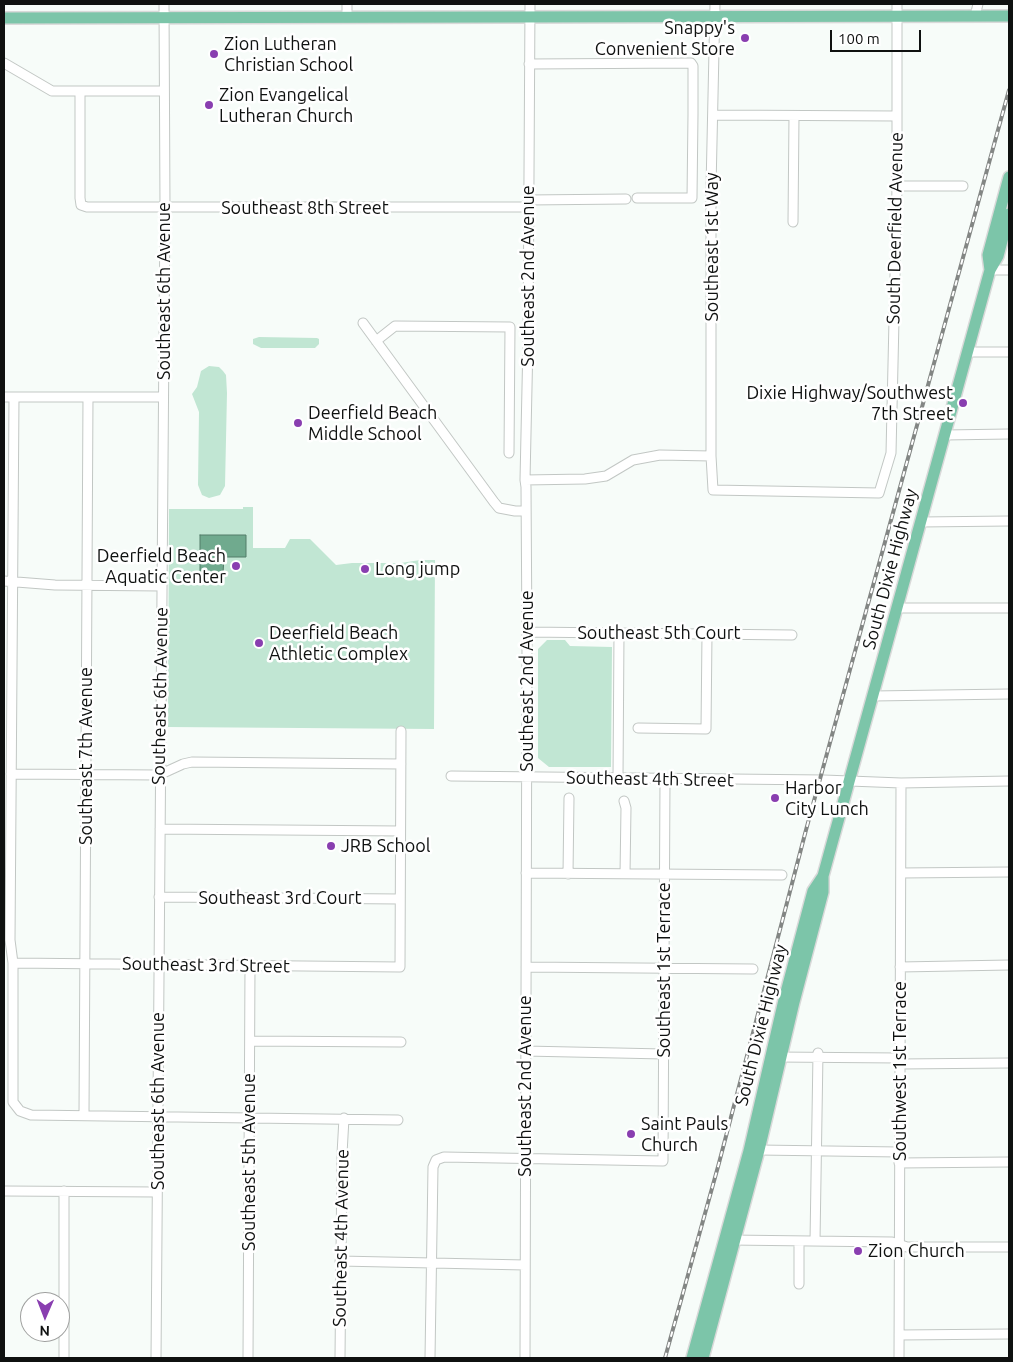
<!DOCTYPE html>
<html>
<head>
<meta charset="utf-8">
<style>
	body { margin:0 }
	#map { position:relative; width:1013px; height:1362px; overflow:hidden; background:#f7fcf9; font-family:Ubuntu,sans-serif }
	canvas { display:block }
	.frame { position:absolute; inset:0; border:5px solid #0f1110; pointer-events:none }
	.north { position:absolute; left:20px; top:1292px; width:50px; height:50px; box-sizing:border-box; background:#fff; border:1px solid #9fa09f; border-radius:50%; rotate:181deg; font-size:14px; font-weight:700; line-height:20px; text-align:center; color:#0f1110 }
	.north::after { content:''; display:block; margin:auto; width:18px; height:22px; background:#893eb0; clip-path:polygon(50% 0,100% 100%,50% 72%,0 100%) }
	.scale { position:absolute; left:830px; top:30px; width:91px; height:22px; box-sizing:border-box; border:2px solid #0f1110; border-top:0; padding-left:6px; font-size:15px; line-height:18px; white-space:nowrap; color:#0f1110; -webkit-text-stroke:4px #fff; paint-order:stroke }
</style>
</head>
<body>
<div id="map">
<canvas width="1013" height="1362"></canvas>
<div class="frame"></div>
<div class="north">N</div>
<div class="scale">100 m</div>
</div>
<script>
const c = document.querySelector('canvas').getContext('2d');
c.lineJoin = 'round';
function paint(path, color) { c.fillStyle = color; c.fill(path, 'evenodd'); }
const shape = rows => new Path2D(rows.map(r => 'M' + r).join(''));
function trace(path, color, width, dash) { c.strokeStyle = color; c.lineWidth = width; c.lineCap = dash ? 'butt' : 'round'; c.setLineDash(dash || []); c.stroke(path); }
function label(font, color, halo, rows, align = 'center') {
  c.font = font + ' Ubuntu,sans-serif'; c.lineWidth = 5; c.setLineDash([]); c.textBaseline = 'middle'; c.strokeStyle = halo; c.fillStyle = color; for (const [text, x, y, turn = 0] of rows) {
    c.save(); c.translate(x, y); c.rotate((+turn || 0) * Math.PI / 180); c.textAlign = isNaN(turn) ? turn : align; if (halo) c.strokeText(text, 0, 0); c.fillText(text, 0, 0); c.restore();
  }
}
const green = shape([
	[259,337,317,338,319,339,319,344,315,348,261,348,253,344,253,339],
	[209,366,219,367,223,371,226,375,227,393,225,486,220,495,209,498,202,495,198,485,199,412,192,394,197,387,201,371],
	[243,507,253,507,253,548,285,548,290,539,310,539,336,565,352,563,401,563,420,560,435,560,434,729,168,727,169,509,243,509],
	[547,640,565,640,570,646,612,647,611,767,549,767,538,758,538,649]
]);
const water = shape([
	[200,535,246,535,246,557,224,557,223,573,200,573,200,535]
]);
const minor = shape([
	[347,4,347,16],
	[715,4,711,188,711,456,713,490,879,493,891,453,897,186,897,4],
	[975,16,978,4],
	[4,63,52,91,163,91],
	[529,64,691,63,693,66,693,114,692,198,637,198],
	[80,92,80,198,81,205,87,207,528,207],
	[713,115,897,116],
	[897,186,963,186],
	[528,200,626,199],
	[793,222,794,116],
	[990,270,1009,270],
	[363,323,494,502,499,508,515,511,526,511],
	[376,341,395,326,510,327,509,453],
	[967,352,1009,352],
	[4,397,163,397],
	[14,397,10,940,13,963,13,1102,20,1111,31,1115,398,1120],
	[945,435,1009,434],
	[525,480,585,479,606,476,633,460,660,455,711,456],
	[921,522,1009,521],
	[4,581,55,585,162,586],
	[897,608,1009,608],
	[527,632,792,635],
	[873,696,1009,694],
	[638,728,706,729,707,634],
	[11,774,159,775,183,764,192,762,401,764],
	[451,776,824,780,901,783,1009,781],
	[618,778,619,633],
	[624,801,626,808,625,874],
	[160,829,400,831],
	[526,873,782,875],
	[901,873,1009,872],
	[568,874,569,798],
	[159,897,400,899],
	[13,963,400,967,401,731],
	[526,967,753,969],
	[900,967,1009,965],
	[250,1041,401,1042],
	[525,1051,664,1054],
	[776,1057,899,1058],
	[899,1064,1009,1063],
	[84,1115,88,397],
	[759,1150,899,1152],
	[899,1163,1009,1162],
	[4,1191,157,1192],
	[64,1191,64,1358],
	[730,1240,892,1242,907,1247,1009,1247],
	[815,1241,818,1053],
	[340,1261,525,1265],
	[799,1284,799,1241],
	[899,1335,1009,1334],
	[156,1358,165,208,164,4],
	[248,1358,250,966],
	[340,1358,342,1154,344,1118],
	[430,1358,433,1167,436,1160,444,1157,663,1161,665,779],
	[525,1358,527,641,526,487,525,480,528,341,530,4],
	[899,1358,901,783]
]);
const major = shape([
	[4,18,1009,16],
	[990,270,988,255,1009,177],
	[692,1358,749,1151,784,1000,813,891,823,876],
	[703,1358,759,1150,794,1002,823,892,823,876,990,270,998,256,1009,214]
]);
const rail = shape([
	[665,1358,719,1163,806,830,1009,90]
]);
const markers = [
	[745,38,5,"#893eb0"],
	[214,54,5,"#893eb0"],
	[209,105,5,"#893eb0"],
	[963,403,5,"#893eb0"],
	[298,423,5,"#893eb0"],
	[236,566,5,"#893eb0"],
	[365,569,5,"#893eb0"],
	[259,643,5,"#893eb0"],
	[775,798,5,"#893eb0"],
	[331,846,5,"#893eb0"],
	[631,1134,5,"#893eb0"],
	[858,1251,5,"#893eb0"]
];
const poiNames = [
	["Snappy's",735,28,"right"],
	["Convenient Store",735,49,"right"],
	["Zion Lutheran",224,44],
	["Christian School",224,65],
	["Zion Evangelical",219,95],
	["Lutheran Church",219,116],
	["Dixie Highway/Southwest",953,393,"right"],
	["7th Street",953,414,"right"],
	["Deerfield Beach",308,413],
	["Middle School",308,434],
	["Deerfield Beach",226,556,"right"],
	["Aquatic Center",226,577,"right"],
	["Long jump",375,569],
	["Deerfield Beach",269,633],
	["Athletic Complex",269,654],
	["Harbor",785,788],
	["City Lunch",785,809],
	["JRB School",341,846],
	["Saint Pauls",641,1124],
	["Church",641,1145],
	["Zion Church",868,1251]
];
const streetNames = [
	["Southeast 8th Street",305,208],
	["South Deerfield Avenue",895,228,-89],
	["Southeast 1st Way",712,247,-90],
	["Southeast 2nd Avenue",528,276,-90],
	["Southeast 6th Avenue",164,291,-90],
	["South Dixie Highway",890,569,-75],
	["Southeast 5th Court",659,633],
	["Southeast 2nd Avenue",527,681,-90],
	["Southeast 6th Avenue",160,696,-89],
	["Southeast 7th Avenue",86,756,-90],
	["Southeast 4th Street",650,779,1],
	["Southeast 3rd Court",280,898],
	["Southeast 3rd Street",206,965,1],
	["Southeast 1st Terrace",664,970,-90],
	["South Dixie Highway",761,1025,-76],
	["Southwest 1st Terrace",900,1071,-90],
	["Southeast 2nd Avenue",525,1086,-90],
	["Southeast 6th Avenue",158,1101,-90],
	["Southeast 5th Avenue",249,1162,-90],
	["Southeast 4th Avenue",341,1238,-89]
];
paint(green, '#c1e6d3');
paint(water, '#70aa8e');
trace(water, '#537c68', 1);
trace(minor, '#c2c7c4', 11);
trace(major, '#d9d9d9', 14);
trace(minor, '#fff', 9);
trace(major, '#7cc5a9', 11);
trace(rail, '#838684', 4);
trace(rail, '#fff', 2, [5.5]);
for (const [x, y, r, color] of markers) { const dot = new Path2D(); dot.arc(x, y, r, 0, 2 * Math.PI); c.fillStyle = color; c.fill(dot); trace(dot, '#fff', 2); }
label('18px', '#0f1110', '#fff', poiNames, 'left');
label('18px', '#0f1110', '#fff', streetNames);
</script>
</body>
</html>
